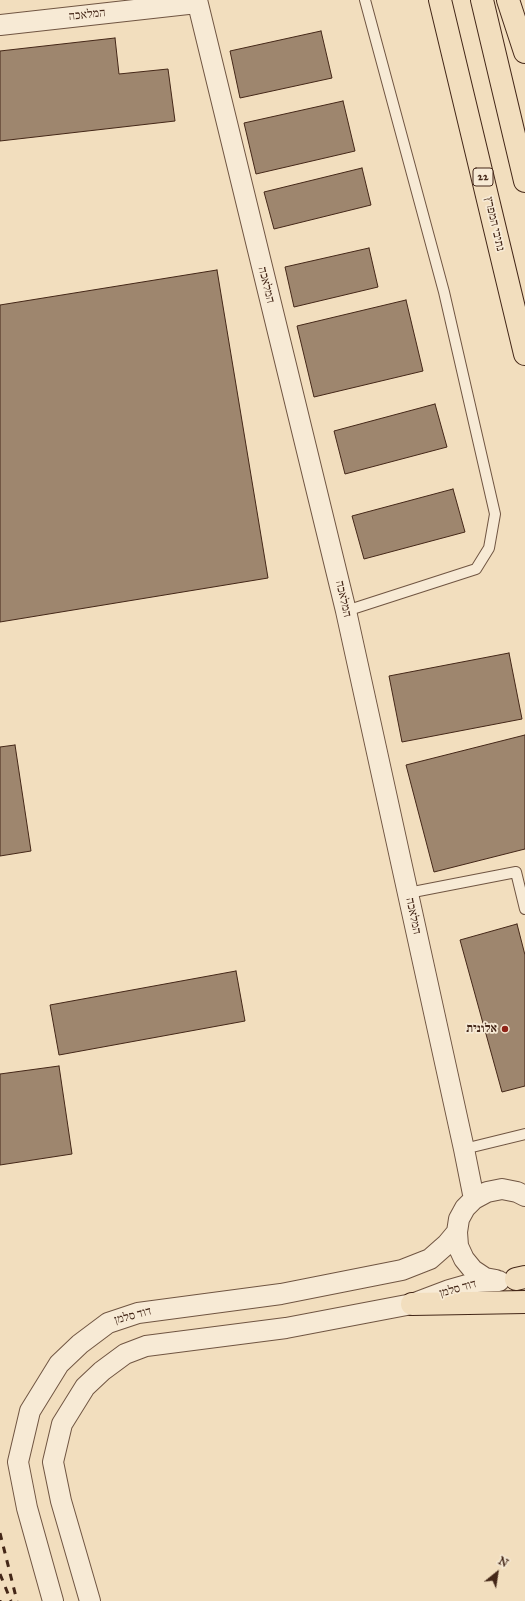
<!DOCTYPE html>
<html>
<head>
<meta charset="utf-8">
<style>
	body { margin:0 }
	#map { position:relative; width:525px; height:1601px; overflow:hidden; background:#f2debe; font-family:"IM FELL Great Primer",serif }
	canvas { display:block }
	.north { position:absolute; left:477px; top:1553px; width:40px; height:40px; -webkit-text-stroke:3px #f7ead5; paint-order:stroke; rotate:30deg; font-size:11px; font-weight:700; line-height:16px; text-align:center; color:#442718 }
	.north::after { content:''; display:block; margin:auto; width:14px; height:18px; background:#442718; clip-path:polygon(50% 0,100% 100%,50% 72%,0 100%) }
</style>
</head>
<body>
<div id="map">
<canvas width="525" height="1601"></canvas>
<div class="north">N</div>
</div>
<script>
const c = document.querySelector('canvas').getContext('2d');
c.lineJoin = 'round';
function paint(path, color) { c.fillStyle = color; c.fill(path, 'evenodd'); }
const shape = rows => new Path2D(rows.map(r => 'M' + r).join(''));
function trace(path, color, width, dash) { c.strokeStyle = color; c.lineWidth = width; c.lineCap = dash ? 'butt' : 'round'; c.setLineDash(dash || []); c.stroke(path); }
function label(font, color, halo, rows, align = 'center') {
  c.font = font + ' "IM FELL Great Primer","Frank Ruhl Libre",serif'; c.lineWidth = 3.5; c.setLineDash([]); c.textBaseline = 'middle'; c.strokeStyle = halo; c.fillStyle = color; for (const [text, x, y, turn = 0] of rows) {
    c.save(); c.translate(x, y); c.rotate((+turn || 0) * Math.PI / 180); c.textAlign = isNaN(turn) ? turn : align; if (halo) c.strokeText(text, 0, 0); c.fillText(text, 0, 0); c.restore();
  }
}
const building = shape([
	[321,31,332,78,240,98,230,51,321,31],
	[115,38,119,74,168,69,175,121,0,141,0,51,115,38],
	[343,101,355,151,256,174,244,123,343,101],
	[362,168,371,205,274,229,264,192,362,168],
	[369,248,378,287,294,307,285,267,369,248],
	[217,270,268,578,0,622,0,305,217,270],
	[406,300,423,371,314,397,297,326,406,300],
	[435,404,447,447,345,474,334,431,435,404],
	[453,489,465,532,364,559,352,516,453,489],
	[509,653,522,719,402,742,389,676,509,653],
	[525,735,525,849,434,872,406,765,525,735],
	[15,745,31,851,0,856,0,747,15,745],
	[517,924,525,955,525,1086,502,1092,460,940,517,924],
	[236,971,245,1021,59,1055,50,1005,236,971],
	[59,1066,72,1154,0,1165,0,1074,59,1066]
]);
const service = shape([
	[346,611,476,569,489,548,495,514,444,292,365,0],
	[408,893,516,872,525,909],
	[464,1149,525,1134]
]);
const minor = shape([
	[197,0,346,611,464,1149,474,1199],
	[0,25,197,3],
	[496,1280,485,1278,473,1270,464,1259,458,1246,457,1232,459,1219,465,1208,474,1199,487,1192,502,1189,517,1192,525,1196],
	[53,1601,27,1508,18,1462,30,1411,59,1364,80,1344,108,1323,138,1313,281,1294,402,1270,430,1259,447,1244,457,1232],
	[90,1601,61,1501,53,1462,62,1424,85,1387,102,1371,125,1354,146,1346,286,1328,412,1304,449,1290,477,1282,499,1281]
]);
const motorway = shape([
	[440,0,525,354],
	[482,0,525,181],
	[508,0,525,52],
	[516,1279,525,1277],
	[412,1304,525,1302]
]);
const rail = shape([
	[0,1533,17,1601],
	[0,1574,11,1601],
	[0,1600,0,1601]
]);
const markers = [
	[505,1029,4,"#8f2418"]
];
const shields = [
	[483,177,20]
];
const shieldNames = [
	["22",483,177]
];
const streetNames = [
	["המלאכה",87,15,-6],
	["נתיבי המפרץ",494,224,77],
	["המלאכה",266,285,76],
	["המלאכה",343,599,77],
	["המלאכה",413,916,78],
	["דוד סלמן",458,1289,-16],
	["דוד סלמן",133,1316,-15]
];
const poiNames = [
	["אלונית",497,1029]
];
paint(building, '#9e866e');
trace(building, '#442718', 1);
trace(service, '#705542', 12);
trace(minor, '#705542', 22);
trace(motorway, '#442718', 24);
trace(service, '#f7ead5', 10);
trace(minor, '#f7ead5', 20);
trace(motorway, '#f2debe', 22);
trace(rail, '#442718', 3, [7, 7]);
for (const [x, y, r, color] of markers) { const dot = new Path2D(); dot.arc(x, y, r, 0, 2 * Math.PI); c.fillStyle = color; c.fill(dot); trace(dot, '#f7ead5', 1.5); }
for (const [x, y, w] of shields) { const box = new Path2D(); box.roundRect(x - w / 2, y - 9, w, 18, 3); c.fillStyle = '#f7ead5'; c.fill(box); trace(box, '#442718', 1); }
label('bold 11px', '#442718', null, shieldNames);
label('12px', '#442718', '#f7ead5', streetNames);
label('bold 12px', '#442718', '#f7ead5', poiNames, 'right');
</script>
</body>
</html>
